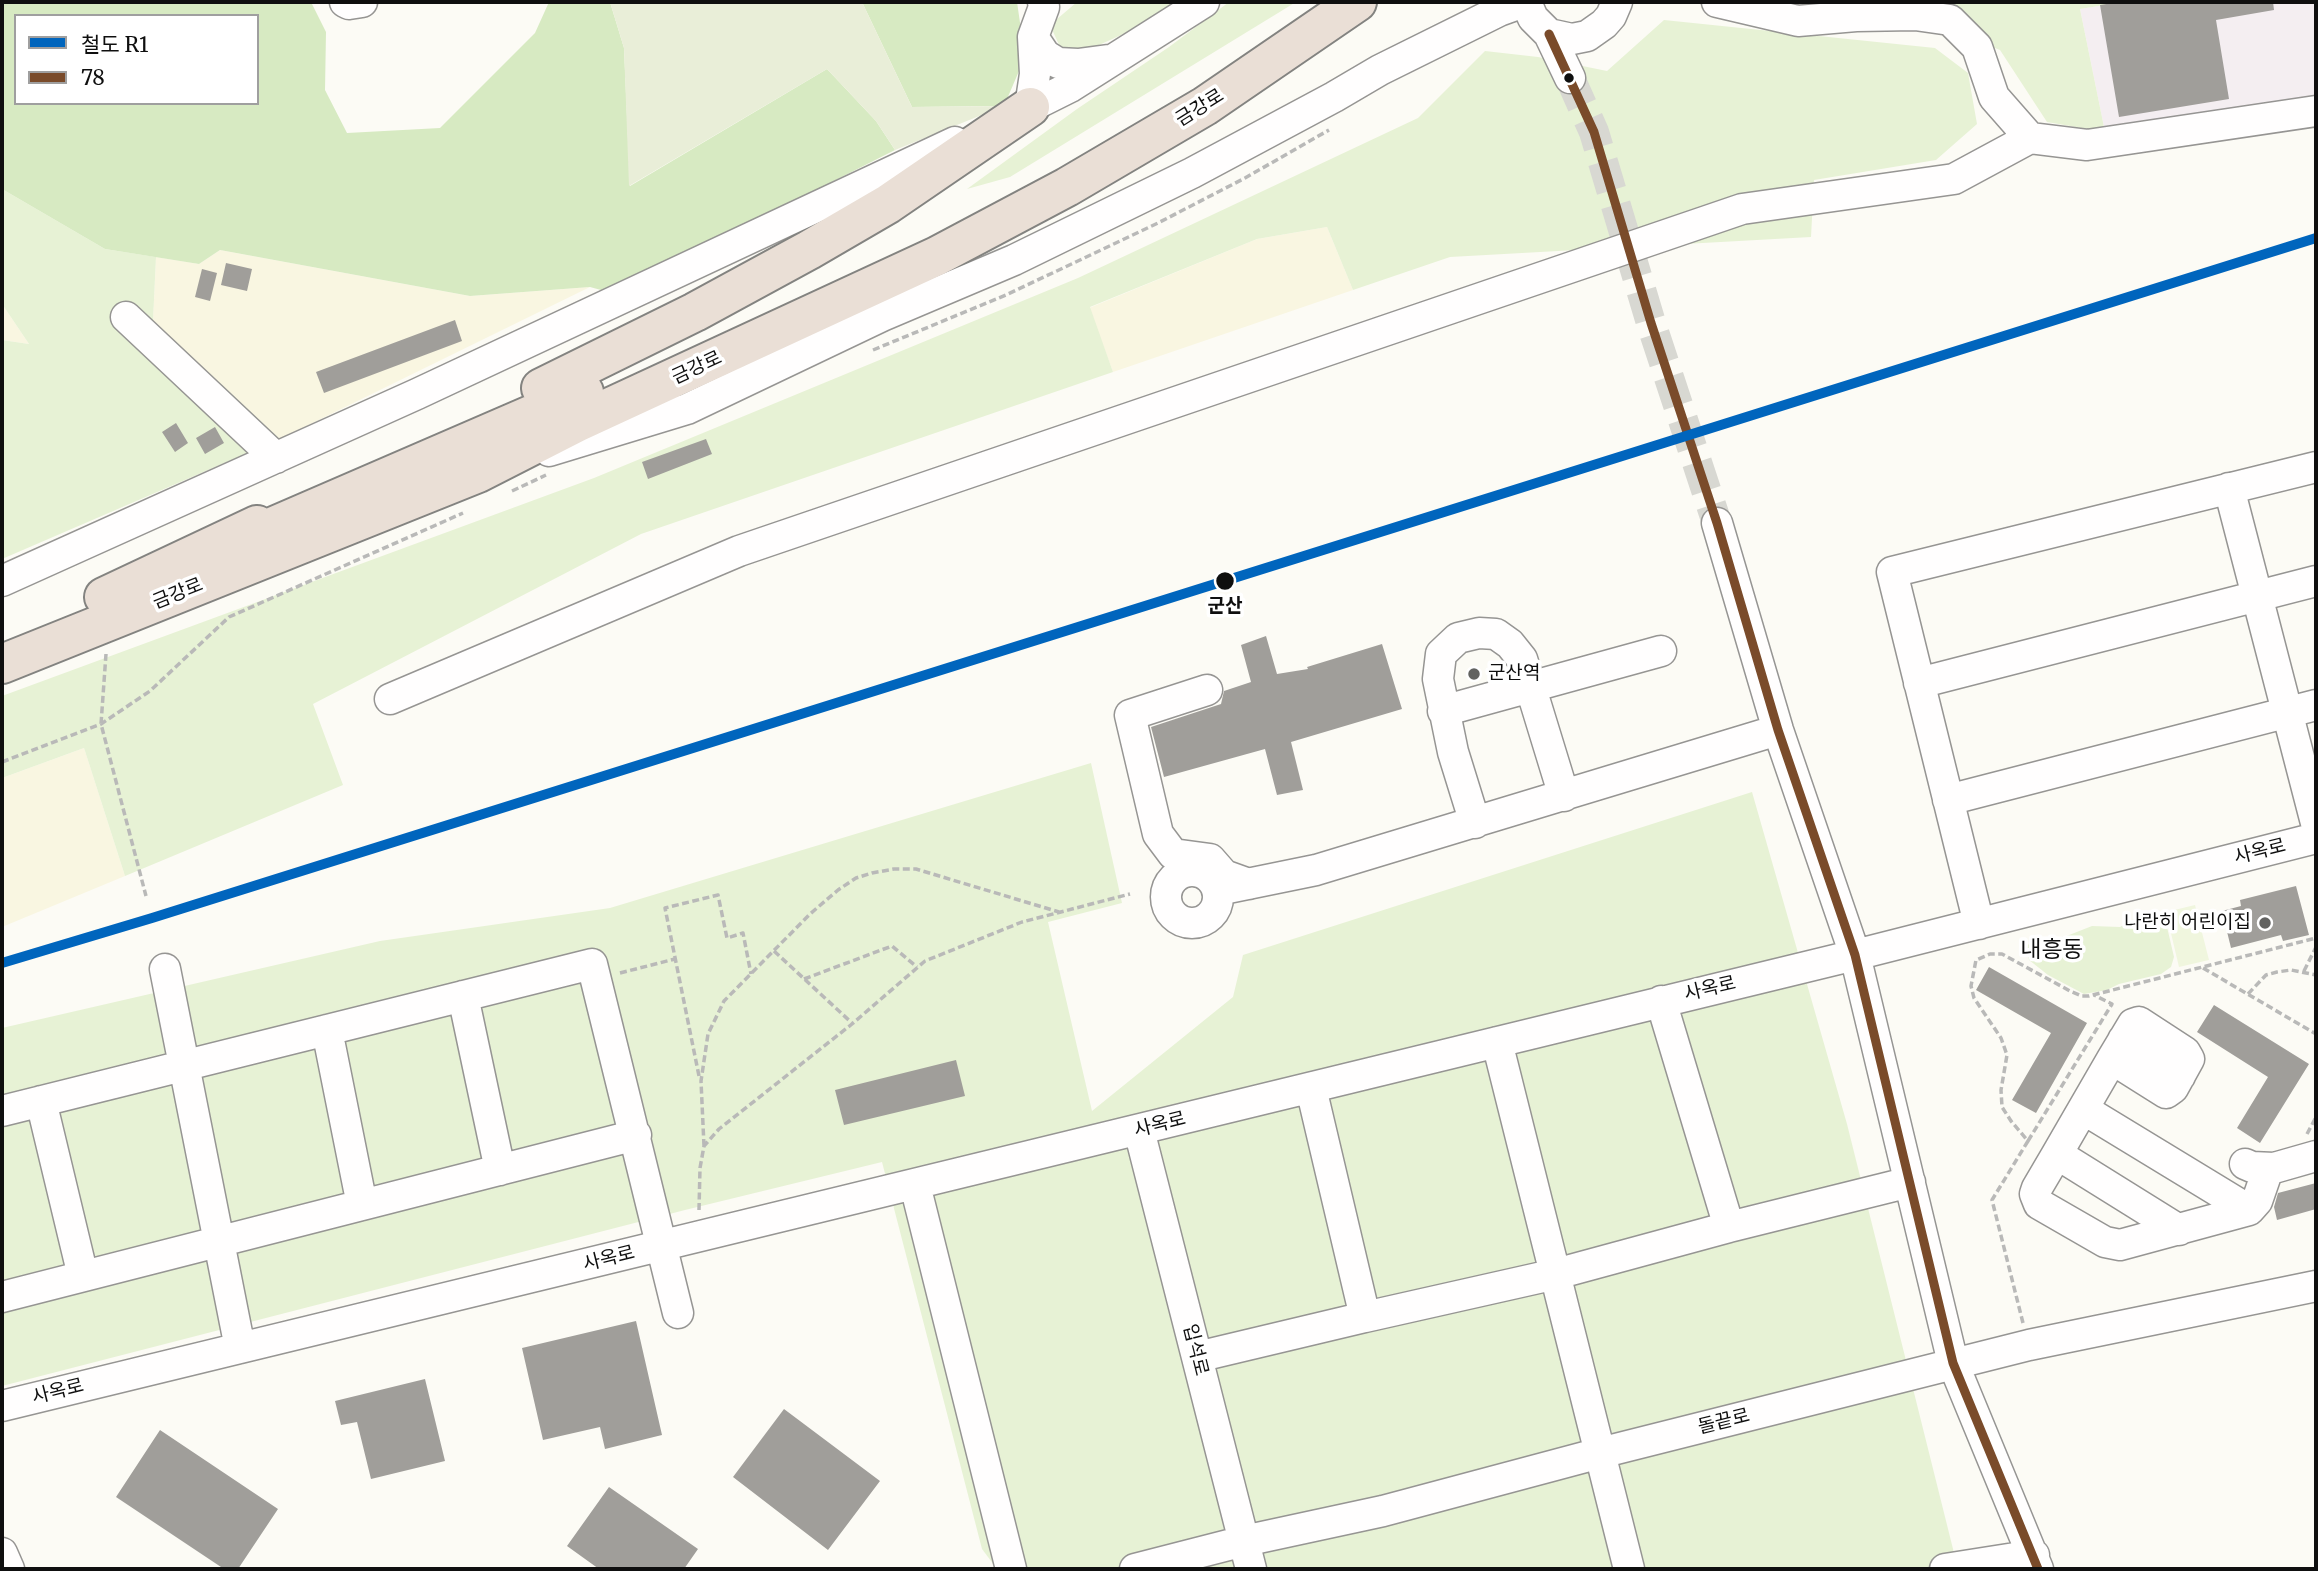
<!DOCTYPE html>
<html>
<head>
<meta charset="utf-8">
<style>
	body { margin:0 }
	#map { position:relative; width:2318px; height:1571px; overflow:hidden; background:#fcfbf5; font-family:Merriweather,"Noto Sans KR",serif }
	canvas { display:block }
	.frame { position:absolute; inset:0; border:4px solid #0f0f0f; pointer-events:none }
	.legend { position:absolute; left:14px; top:14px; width:245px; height:91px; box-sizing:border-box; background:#fff; border:2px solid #9f9f9f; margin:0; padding:9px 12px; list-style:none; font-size:21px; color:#0f0f0f }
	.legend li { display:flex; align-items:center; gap:14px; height:35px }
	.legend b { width:35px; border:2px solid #9f9f9f }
</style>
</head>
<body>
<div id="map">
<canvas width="2318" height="1571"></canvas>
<div class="frame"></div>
<ul class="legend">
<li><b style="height:9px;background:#0065bd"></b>철도 R1</li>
<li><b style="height:9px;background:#7a4b2a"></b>78</li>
</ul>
</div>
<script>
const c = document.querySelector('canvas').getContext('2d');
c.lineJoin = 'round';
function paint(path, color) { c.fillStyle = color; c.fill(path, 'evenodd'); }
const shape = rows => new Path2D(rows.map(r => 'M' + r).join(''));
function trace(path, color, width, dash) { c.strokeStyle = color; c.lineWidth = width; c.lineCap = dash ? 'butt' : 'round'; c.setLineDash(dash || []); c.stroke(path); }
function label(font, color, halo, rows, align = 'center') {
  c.font = font + ' Merriweather,"Noto Sans KR",serif'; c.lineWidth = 7; c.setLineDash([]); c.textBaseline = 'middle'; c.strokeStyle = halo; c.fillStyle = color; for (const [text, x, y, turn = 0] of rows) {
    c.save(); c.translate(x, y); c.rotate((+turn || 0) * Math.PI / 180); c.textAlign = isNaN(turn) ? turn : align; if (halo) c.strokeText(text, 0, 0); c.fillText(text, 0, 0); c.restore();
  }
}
const industrial = shape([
	[2120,2,2316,2,2316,95,2105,132,2080,9]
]);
const farmland = shape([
	[1327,227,1353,290,1113,372,1089,308,1257,239],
	[220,250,470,296,590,287,280,439,153,321,156,257,199,264],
	[2,304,29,344,2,340],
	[84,748,125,876,2,927,2,778]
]);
const green = shape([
	[1077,2,1174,2,1141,26,1088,50,1060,47,1050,25],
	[1229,2,1296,2,1010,177,967,189,1077,109,1169,47],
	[1775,2,2123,2,2080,9,2105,132,2047,122,2000,50,1875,2,1783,4],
	[1664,20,1935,48,1968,73,1977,124,1936,160,1814,180,1811,237,1450,257,1353,290,1327,227,1257,239,1090,307,1113,372,641,534,313,704,343,785,125,876,84,748,2,778,2,696,594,478,1078,278,1418,118,1485,51,1538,57,1607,71],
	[2,189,105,249,156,257,153,321,280,439,2,559,2,340,29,344,2,304],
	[1091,763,1122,903,1048,922,1092,1111,1233,997,1243,955,1752,792,1847,1124,1958,1569,997,1569,982,1549,882,1162,685,1210,2,1386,2,1028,380,941,610,908],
	[2148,914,2164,914,2174,957,2171,967,2161,974,2119,984,2107,990,2084,994,2048,975,2029,960,2027,947,2030,942,2037,938,2059,939,2092,926,2120,927,2134,919]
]);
const forest = shape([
	[2,2,311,2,326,32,325,90,347,133,440,128,535,33,549,2,610,2,624,48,630,186,827,69,876,121,895,150,612,293,590,287,470,296,220,250,199,264,105,249,2,189],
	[16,16,257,16,257,103,16,103],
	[862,2,1017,2,1025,57,1004,106,912,107]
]);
const cemetery = shape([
	[610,2,862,2,912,107,1004,106,895,150,876,121,827,69,629,186,624,48]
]);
const pitch = shape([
	[2195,905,2209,960,2179,967,2166,912]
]);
const building = shape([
	[2119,2,2273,2,2274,10,2216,20,2229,99,2119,117,2100,5],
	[226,263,252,269,247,291,221,285],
	[202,269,217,273,210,301,195,297],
	[455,320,462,341,324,393,316,372],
	[176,423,188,443,175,452,162,432],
	[215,427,224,443,205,454,196,438],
	[706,439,712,454,648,479,642,462],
	[1266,636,1277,674,1308,669,1307,667,1382,644,1402,709,1291,742,1303,790,1277,795,1265,749,1164,777,1151,727,1221,704,1224,691,1251,682,1241,645],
	[2296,886,2309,935,2283,941,2281,935,2231,948,2222,911,2241,906,2240,900],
	[1989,967,2087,1023,2036,1113,2012,1100,2051,1033,1976,990],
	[2214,1005,2309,1064,2260,1143,2237,1128,2268,1077,2197,1032],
	[956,1060,965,1096,844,1125,835,1090],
	[2316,1183,2316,1209,2277,1220,2274,1207,2278,1193],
	[636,1321,662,1435,605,1449,600,1427,543,1440,522,1348],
	[425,1379,445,1461,371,1479,357,1422,341,1425,335,1401],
	[784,1409,880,1481,828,1550,733,1477],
	[160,1430,278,1509,238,1569,224,1569,116,1497],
	[609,1487,698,1549,684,1569,599,1569,567,1546]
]);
const minorTunnel = shape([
	[1570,78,1594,132,1651,323,1717,523]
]);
const path = shape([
	[873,350,1006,295,1158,223,1245,178,1329,130],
	[512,491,546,475],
	[106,654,101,724,146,896],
	[2,762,101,724,150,691,229,617,463,513],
	[774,951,852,1023],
	[2203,968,2316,1034],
	[2304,971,2316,947],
	[620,973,675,959],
	[804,979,892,946,917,967],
	[2248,994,2266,975,2277,972,2291,970,2316,975],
	[699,1076,665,908,718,895,727,938,743,933,751,974],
	[2307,1134,2316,1117],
	[2028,1141,2112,1004,2094,995],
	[704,1146,701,1081,708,1034,724,1001,810,914,838,890,856,878,872,873,894,869,916,869,1059,912],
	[699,1210,700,1168,704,1146,719,1129,852,1024,925,961,1022,922,1130,894],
	[2023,1323,1992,1200,2028,1141,2011,1121,2002,1107,2001,1090,2007,1055,2001,1038,1974,998,1971,986,1976,960,1990,954,2002,954,2070,991,2082,996,2089,996,2316,938]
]);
const minor = shape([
	[345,2,349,4,362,2],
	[1526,2,1533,18,1549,34,1572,39,1587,36,1604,24,1611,16,1617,2],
	[1717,2,1798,21,1856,16,1915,15,1950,20,1977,47,1994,97,2030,138,2087,145,2316,111],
	[1549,34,1570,78],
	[1033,37,1045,55,1058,63,1078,64,1108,60],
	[1030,107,1035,74,1033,37,1044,7,1043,2],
	[1010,117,1070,87,1204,2],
	[126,317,276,458],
	[549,451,687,409,882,316,1014,260,1192,173,1334,97,1380,70,1499,11,1524,2],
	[2229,488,2316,823],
	[1717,523,1778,730,1855,955,1953,1363,2038,1569],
	[2,581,417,394,955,142],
	[1919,683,2316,581],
	[1207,690,1130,715,1158,834,1173,854,1210,859,1224,875,1249,884],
	[390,699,739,551,1742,209,1954,179,2030,138],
	[1443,711,1661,651],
	[1948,800,2316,705],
	[1475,823,1453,752,1438,679,1441,654,1458,638,1479,633,1496,634,1510,644,1522,659,1564,796],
	'1166 897a26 26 0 1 1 52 0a26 26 0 1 1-52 0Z',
	[1218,890,1316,870,1778,730],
	[1979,924,1892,572,2316,467],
	[165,969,240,1348],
	[463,996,500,1170],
	[327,1030,362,1205],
	[2123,1040,2180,1076],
	[1497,1042,1629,1569],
	[2112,1059,2166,1093,2173,1088,2189,1059,2185,1052,2139,1022,2133,1024,2112,1059,2057,1154,2037,1188,2035,1194,2039,1204,2105,1242,2120,1245,2249,1210,2257,1201,2267,1172,2274,1168],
	[1311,1088,1365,1317,1556,1274,1729,1227,1661,1001],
	[41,1101,83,1276],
	[2083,1109,2249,1210],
	[2,1111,592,964,678,1313],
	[1139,1130,1251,1569],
	[2057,1154,2179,1230],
	[2245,1164,2252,1167,2274,1168,2316,1156],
	[915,1185,1011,1569],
	[1729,1227,1910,1182],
	[2,1297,636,1135],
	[1197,1357,1365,1317],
	[2,1406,1855,955,2316,838],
	[2,1553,9,1569],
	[1135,1569,1244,1541,1383,1511,1600,1453,2029,1345,2316,1286],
	[1945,1569,2034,1555]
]);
const highway = shape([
	[541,388,695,312,809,250,888,204,1030,107],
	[235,543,584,392],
	[104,597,257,525],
	[2,664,478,473,576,423,937,256,1067,187,1205,106,1357,2]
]);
const bus1 = shape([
	[1549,34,1594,132,1651,323,1717,523,1778,730,1855,955,1953,1363,2038,1569]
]);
const rail1 = shape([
	[2,963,152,918,2316,238]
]);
const markers = [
	[1569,78,6,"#0f0f0f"],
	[1225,581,10,"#0f0f0f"],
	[1474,674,7,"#626260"],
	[2265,923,7,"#626260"]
];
const streetNames = [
	["금강로",1200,108,-32],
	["금강로",697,368,-25],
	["금강로",178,594,-22],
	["사옥로",2260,852,-14],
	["사옥로",1710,989,-13],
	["사옥로",1160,1125,-14],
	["사옥로",609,1259,-14],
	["입석로",1195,1350,76],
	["사옥로",58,1392,-14],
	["돌끝로",1724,1422,-14]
];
const stopNames = [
	["군산",1225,607]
];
const poiNames = [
	["군산역",1488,674],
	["나란히 어린이집",2251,923,"right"]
];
const quarterNames = [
	["내흥동",2052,950]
];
paint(industrial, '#f4eef1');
paint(farmland, '#f9f6e1');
paint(green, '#e7f2d5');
paint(forest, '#d7eac2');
paint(cemetery, '#e9eed8');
paint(pitch, '#f0f6de');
paint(building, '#a09e9a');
trace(minorTunnel, '#d8d8d2', 30, [30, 15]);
trace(minor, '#969593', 33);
trace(highway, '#838380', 42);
trace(path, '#b9b9b8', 3.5, [7, 3.5]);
trace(minor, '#fffefe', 30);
trace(highway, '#eadfd6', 38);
trace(bus1, '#7a4b2a', 9);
trace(rail1, '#0065bd', 10);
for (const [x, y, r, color] of markers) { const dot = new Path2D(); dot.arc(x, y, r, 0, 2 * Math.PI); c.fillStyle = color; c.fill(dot); trace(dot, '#fff', 2.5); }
label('19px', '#0f0f0f', '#fff', streetNames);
label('bold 19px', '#0f0f0f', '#fff', stopNames);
label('19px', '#0f0f0f', '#fff', poiNames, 'left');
label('23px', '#0f0f0f', '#fff', quarterNames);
</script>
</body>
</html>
